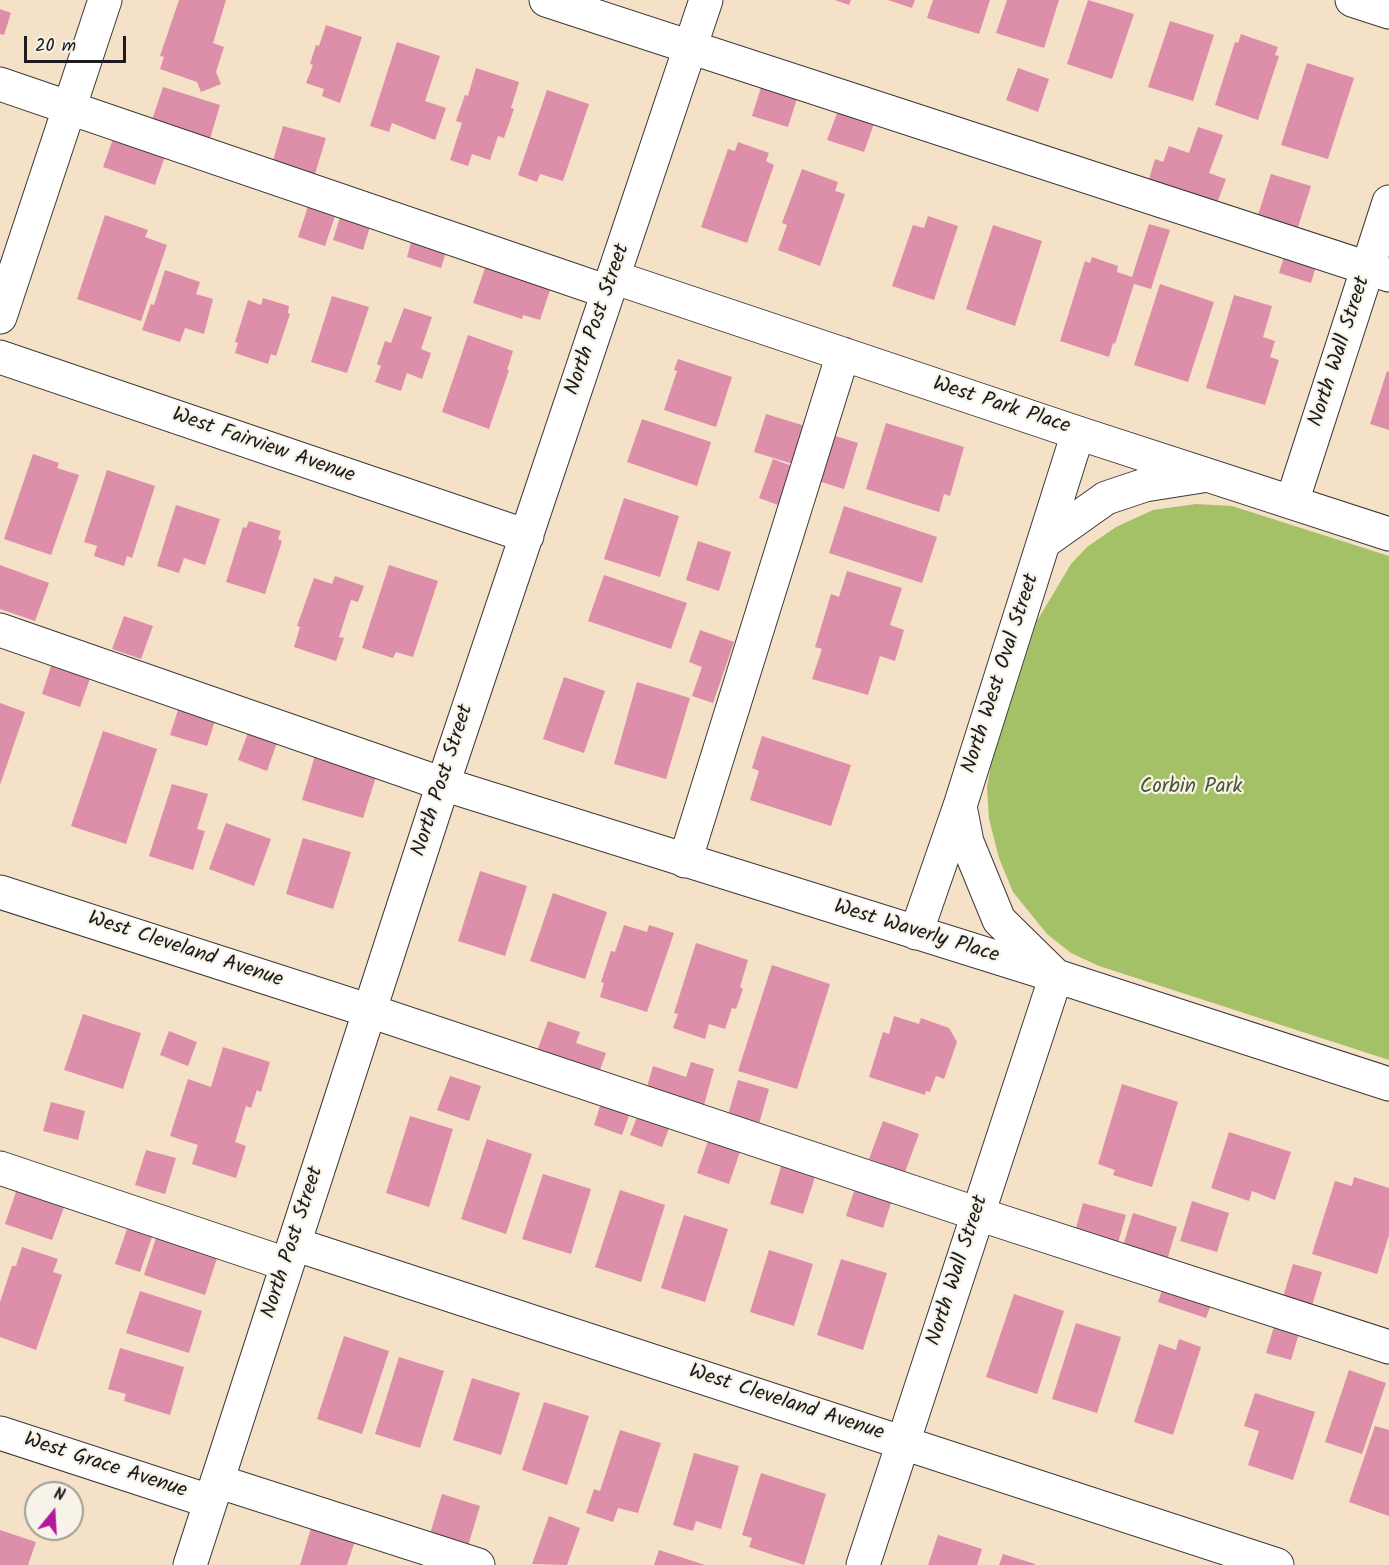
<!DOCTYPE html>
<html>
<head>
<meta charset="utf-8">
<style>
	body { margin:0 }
	#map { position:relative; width:1389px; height:1565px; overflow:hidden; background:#f5e1c8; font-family:Kalam,sans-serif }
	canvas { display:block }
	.north { position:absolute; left:24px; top:1481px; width:60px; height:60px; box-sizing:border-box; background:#f7f3e8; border:2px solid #9f9d96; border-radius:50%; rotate:18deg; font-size:16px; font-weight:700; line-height:24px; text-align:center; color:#1c1c1c }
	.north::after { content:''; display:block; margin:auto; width:21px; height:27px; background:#b5179e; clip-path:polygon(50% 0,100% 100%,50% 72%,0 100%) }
	.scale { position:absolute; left:24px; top:36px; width:102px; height:27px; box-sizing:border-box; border:3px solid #1c1c1c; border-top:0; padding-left:8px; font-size:18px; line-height:21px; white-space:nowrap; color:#1c1c1c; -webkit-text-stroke:4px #f7f3e8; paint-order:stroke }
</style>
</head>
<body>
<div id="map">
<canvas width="1389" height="1565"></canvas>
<div class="north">N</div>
<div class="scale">20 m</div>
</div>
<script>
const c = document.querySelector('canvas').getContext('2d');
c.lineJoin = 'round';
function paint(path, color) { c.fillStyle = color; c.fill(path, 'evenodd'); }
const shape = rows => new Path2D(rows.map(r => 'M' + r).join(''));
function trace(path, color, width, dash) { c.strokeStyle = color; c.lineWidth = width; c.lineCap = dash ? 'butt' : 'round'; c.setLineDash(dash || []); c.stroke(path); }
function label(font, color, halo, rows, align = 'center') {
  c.font = font + ' Kalam,sans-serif'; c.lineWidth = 4.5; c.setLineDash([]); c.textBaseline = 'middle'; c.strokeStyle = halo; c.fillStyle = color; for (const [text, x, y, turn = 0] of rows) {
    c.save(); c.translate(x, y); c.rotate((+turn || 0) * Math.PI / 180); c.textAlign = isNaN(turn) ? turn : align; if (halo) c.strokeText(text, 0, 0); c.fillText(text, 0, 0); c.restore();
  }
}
const green = shape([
	[1196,504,1232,506,1389,556,1389,1060,1099,966,1071,953,1047,934,1013,892,999,858,989,819,987,787,991,765,1037,621,1071,564,1087,547,1116,527,1153,510]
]);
const building = shape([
	[179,0,226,0,213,43,224,47,216,72,221,84,201,92,197,82,160,69,164,57,160,56],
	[835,0,851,0,849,5],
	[888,0,915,0,912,8],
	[933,0,990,0,979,34,927,18],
	[1007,0,1059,0,1044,48,996,33],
	[1088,0,1134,14,1112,79,1067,64],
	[0,9,11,13,4,35,0,34],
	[1170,21,1214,35,1193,101,1148,87],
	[326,25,362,37,340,103,322,96,324,89,306,83,313,65,310,64,316,45,319,46],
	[1241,34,1278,47,1275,55,1279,56,1258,120,1215,105,1235,42,1238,43],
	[397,42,440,56,425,101,446,108,435,140,392,123,389,132,370,126],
	[1307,63,1354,78,1328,159,1281,145],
	[476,68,519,82,511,108,514,109,504,138,498,136,490,160,472,154,468,166,450,160,462,123,456,121,465,95,468,96],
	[1018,68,1049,79,1038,112,1006,100],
	[763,81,799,92,788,127,752,116],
	[163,87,220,105,209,142,151,123],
	[547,90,589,104,563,181,540,174,537,182,518,175],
	[840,105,876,118,864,152,827,140],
	[283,126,326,138,314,177,272,164],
	[1198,127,1223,135,1209,173,1226,179,1217,203,1149,179,1155,159,1163,162,1169,146,1189,153],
	[114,136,166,153,155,185,103,167],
	[738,142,769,153,766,161,774,165,747,243,701,227,728,149,735,151],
	[802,169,838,182,835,191,845,194,820,266,778,250,787,225,782,223],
	[1271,174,1311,186,1298,227,1258,215],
	[311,197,338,207,325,246,298,237],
	[342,210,372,220,363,250,333,240],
	[105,215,148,230,145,237,167,245,141,321,77,299],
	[928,216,958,226,934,300,892,286,913,225,924,228],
	[1149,224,1170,230,1151,289,1134,284,1115,344,1113,343,1109,357,1060,341,1085,261,1090,263,1092,257,1118,266,1117,272,1132,277],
	[993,225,1042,241,1015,326,966,309],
	[413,235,448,246,441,268,407,257],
	[1286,250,1318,260,1311,283,1279,273],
	[488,259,553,281,540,320,523,315,522,319,473,303],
	[165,270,200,282,196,294,213,299,204,334,185,328,180,342,142,330,151,304,154,305],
	[1160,284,1214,302,1188,382,1134,365],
	[1234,295,1272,306,1263,337,1275,341,1270,357,1279,360,1265,405,1206,388],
	[332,296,369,307,347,373,311,362],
	[263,298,289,306,288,313,290,314,276,356,271,354,268,364,235,353,238,343,235,342,248,300,261,305],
	[404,308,432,317,421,349,431,353,422,379,407,373,401,391,375,382,381,366,377,364,385,341,391,343],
	[468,335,513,351,507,370,509,370,489,429,442,412],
	[678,359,732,377,716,427,664,410,677,371,674,370],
	[1387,371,1389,372,1389,430,1370,424],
	[766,414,805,426,793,464,754,452],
	[642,419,711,442,697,486,627,462],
	[886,423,964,447,950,496,944,494,939,512,866,489],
	[826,433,858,443,844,489,812,479],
	[33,454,59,463,57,468,79,475,51,555,4,539],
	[773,459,792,466,778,505,759,498],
	[107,470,155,486,132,558,127,556,124,566,94,556,97,546,84,542],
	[624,498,679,516,660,577,604,559],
	[176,505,220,519,205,565,184,558,179,573,157,566],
	[844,506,937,537,922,583,829,553],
	[249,521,281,531,278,539,282,541,265,594,226,582,243,527,246,528],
	[698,541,731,552,719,591,686,580],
	[0,565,49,583,35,621,0,609],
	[389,565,438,581,413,657,396,652,393,658,362,648],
	[847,571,902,588,890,625,904,630,895,661,880,656,868,695,812,679,822,649,815,647,831,594,839,597],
	[604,575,687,603,671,649,588,621],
	[335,576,364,586,358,602,351,600,339,637,344,638,336,661,294,647,300,627,297,626,314,578,332,584],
	[124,616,153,626,141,659,112,649],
	[700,630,734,642,713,703,692,696,702,667,689,662],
	[54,657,93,670,80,707,42,694],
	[564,677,605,691,584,753,543,739],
	[637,682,690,698,666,779,614,764],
	[182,697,219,708,207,746,170,735],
	[0,703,25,712,0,785],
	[250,727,279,737,267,771,238,760],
	[103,731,157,749,126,844,71,826],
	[762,736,851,765,831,826,750,800,759,771,752,768],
	[318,745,380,764,363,818,302,800],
	[172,784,208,794,197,829,205,831,193,870,149,856],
	[226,823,271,839,254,886,209,869],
	[303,838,351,852,333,909,286,894],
	[480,871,527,886,505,956,458,941],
	[553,893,607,912,585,979,530,961],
	[624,925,647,932,649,925,674,933,647,1012,600,997,604,983,601,982,611,951,615,952],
	[696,943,748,960,740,987,743,989,736,1009,732,1008,725,1029,709,1024,705,1039,673,1028,678,1014,674,1013],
	[772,965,830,984,797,1089,738,1071],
	[83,1014,141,1033,123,1089,64,1070],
	[894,1016,919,1024,921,1018,949,1028,957,1042,944,1079,936,1076,930,1092,926,1091,925,1095,869,1077,883,1032,889,1034],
	[548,1021,580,1032,576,1043,606,1053,599,1073,537,1051],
	[169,1031,197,1042,188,1066,160,1055],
	[223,1047,270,1062,261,1092,257,1090,251,1108,246,1106,235,1142,246,1146,236,1178,192,1164,198,1145,170,1136,188,1079,211,1087],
	[691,1062,714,1069,704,1105,647,1087,653,1066,686,1077],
	[450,1076,481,1086,469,1121,437,1110],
	[738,1080,769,1089,759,1124,728,1115],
	[1122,1084,1178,1102,1152,1187,1113,1175,1115,1170,1098,1164],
	[602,1100,631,1110,622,1135,594,1125],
	[51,1102,85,1111,78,1140,43,1131],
	[639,1112,671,1123,662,1147,630,1135],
	[410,1116,453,1129,429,1207,386,1193],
	[883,1121,919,1134,905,1172,869,1159],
	[1229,1132,1291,1152,1275,1200,1252,1191,1249,1201,1211,1188],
	[710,1135,742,1146,729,1184,697,1173],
	[487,1139,532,1154,506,1234,461,1219],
	[146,1150,176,1158,165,1194,135,1185],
	[783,1160,817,1171,803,1214,770,1204],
	[543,1174,591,1189,571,1254,522,1239],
	[1354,1177,1389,1188,1389,1235,1377,1274,1312,1254,1335,1181,1352,1186],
	[19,1183,67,1199,52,1240,5,1224],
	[856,1185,893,1197,883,1228,846,1216],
	[620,1190,665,1205,641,1282,595,1267],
	[1192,1201,1229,1213,1217,1252,1180,1241],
	[1083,1203,1126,1215,1118,1243,1075,1231],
	[1133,1213,1177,1227,1167,1260,1123,1246],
	[684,1215,728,1229,705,1302,661,1288],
	[127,1229,152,1237,140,1272,115,1264],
	[157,1235,218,1255,205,1295,144,1275],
	[22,1247,58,1259,53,1272,62,1275,36,1350,0,1337,0,1302,12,1266,16,1266],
	[769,1250,813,1264,794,1326,750,1312],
	[841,1259,887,1273,863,1350,817,1335],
	[1293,1264,1322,1272,1312,1306,1283,1297],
	[1165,1281,1214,1297,1206,1318,1158,1302],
	[140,1291,202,1311,189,1353,126,1333],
	[1014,1294,1064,1311,1037,1394,986,1377],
	[1276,1320,1301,1327,1291,1360,1266,1353],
	[1076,1323,1121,1337,1097,1413,1052,1399],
	[344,1336,389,1351,362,1434,317,1419],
	[1179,1339,1201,1347,1173,1435,1134,1422,1159,1344,1176,1350],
	[120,1348,184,1367,170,1415,124,1401,126,1394,108,1389],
	[399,1357,444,1371,420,1448,375,1434],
	[1349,1370,1386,1383,1362,1454,1325,1442],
	[472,1378,520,1393,501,1455,453,1440],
	[1255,1393,1315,1412,1293,1480,1248,1465,1259,1431,1244,1426],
	[544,1402,589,1416,567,1485,522,1470],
	[1375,1426,1389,1430,1389,1516,1349,1502],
	[620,1430,661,1443,638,1513,618,1508,613,1522,586,1513,594,1489,600,1491],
	[694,1453,739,1466,721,1529,696,1521,693,1531,673,1525],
	[761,1473,826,1494,804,1565,749,1547,752,1538,742,1535],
	[442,1494,480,1506,468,1546,430,1534],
	[549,1516,580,1528,567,1565,532,1564],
	[311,1528,355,1541,347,1565,300,1565],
	[0,1530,36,1542,28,1565,0,1565],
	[938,1535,982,1549,977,1565,928,1565],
	[659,1550,705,1565,654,1565],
	[1003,1554,1035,1564,1035,1565,999,1565]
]);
const minor = shape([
	[546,0,1389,275],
	[1352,0,1389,12],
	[0,84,608,292],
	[613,277,1078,433,1389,534],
	[0,317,105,0],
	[0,357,527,536],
	[1292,502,1389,202],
	[1044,542,1106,498,1145,485,1202,476],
	[0,630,443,784,1056,976,1389,1084],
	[960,806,967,842,999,920,1053,973],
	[685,861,843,354],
	[0,892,370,1011,978,1214,1389,1347],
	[916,933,960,806,1078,433],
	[0,1168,286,1264],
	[294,1244,1277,1565],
	[0,1433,209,1501],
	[217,1481,478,1565],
	[190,1565,443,784,706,0],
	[863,1565,1056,976]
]);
const streetNames = [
	["North Post Street",599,320,-71],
	["North Wall Street",1341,352,-72],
	["West Park Place",1001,407,18],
	["West Fairview Avenue",263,447,19],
	["North West Oval Street",1002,674,-72],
	["North Post Street",444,781,-72],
	["West Waverly Place",916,933,17],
	["West Cleveland Avenue",185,951,18],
	["North Post Street",294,1243,-72],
	["North Wall Street",959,1271,-72],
	["West Cleveland Avenue",786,1404,18],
	["West Grace Avenue",105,1467,18]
];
const parkNames = [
	["Corbin Park",1191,788]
];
paint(green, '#a5c167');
paint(building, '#dd8ea8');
trace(minor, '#3d3a36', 35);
trace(minor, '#fff', 33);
label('21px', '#1c1c1c', '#f7f3e8', streetNames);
label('21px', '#4c5636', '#f7f3e8', parkNames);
</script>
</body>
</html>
